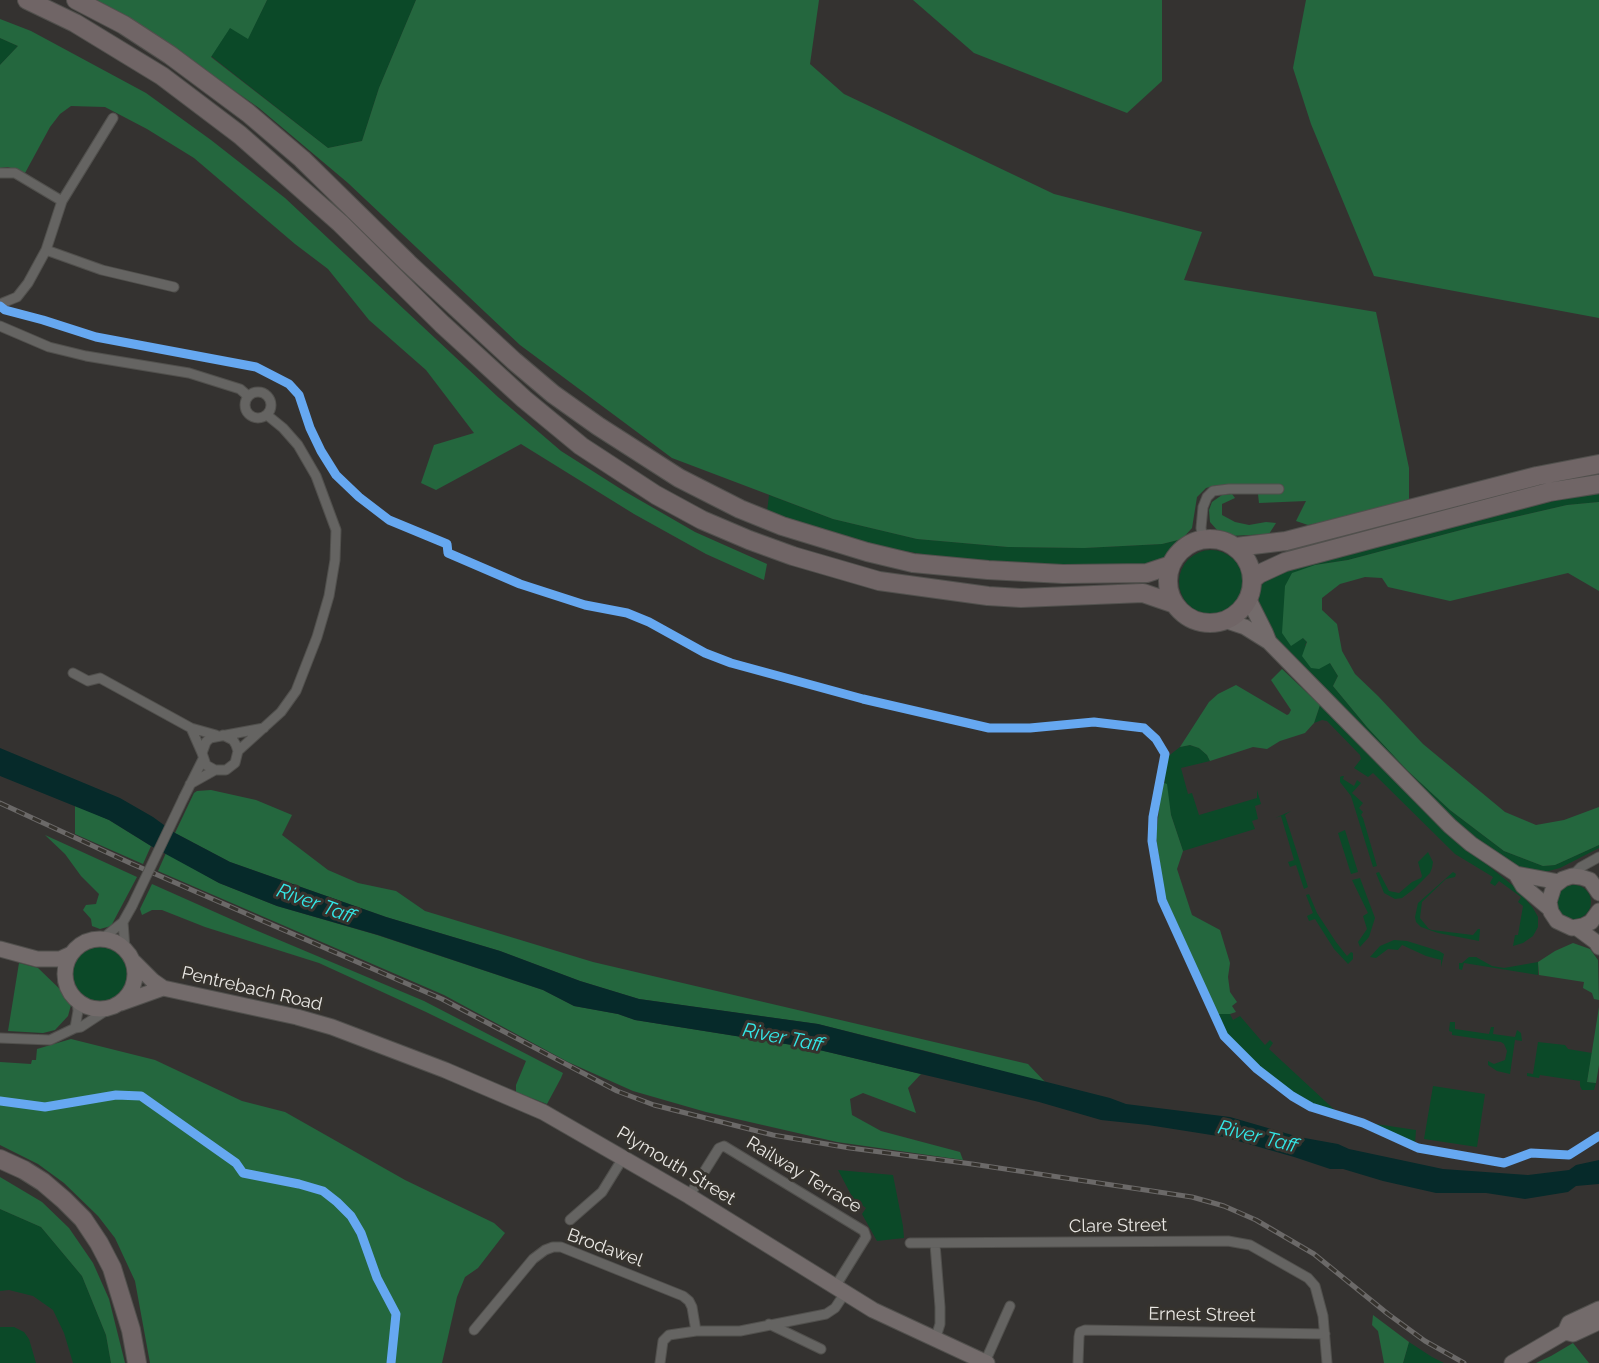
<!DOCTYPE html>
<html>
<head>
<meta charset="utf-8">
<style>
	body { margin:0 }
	canvas { display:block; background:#343230 }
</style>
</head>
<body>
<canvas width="1599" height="1363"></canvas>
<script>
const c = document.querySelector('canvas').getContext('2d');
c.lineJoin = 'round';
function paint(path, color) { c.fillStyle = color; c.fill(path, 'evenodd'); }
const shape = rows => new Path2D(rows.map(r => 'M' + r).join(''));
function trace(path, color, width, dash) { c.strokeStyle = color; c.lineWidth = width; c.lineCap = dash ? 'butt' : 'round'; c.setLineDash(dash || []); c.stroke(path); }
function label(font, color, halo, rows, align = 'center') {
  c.font = font + ' Raleway,sans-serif'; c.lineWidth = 6; c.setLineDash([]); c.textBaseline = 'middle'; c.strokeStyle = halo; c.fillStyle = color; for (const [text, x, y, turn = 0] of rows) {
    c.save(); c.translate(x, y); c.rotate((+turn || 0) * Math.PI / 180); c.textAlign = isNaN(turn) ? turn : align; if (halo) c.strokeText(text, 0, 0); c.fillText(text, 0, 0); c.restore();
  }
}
const green = shape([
	[267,0,416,0,379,88,362,141,328,148,211,56,230,27,248,38],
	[0,38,18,46,0,65],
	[1599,492,1599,502,1567,505,1476,526,1348,560,1315,565,1303,638,1307,642,1305,645,1330,663,1338,676,1333,686,1367,727,1407,770,1450,810,1504,851,1543,866,1555,865,1599,845,1599,848,1560,868,1545,872,1538,871,1537,873,1519,867,1491,852,1444,811,1279,642,1264,618,1259,605,1258,594,1261,586,1267,579,1295,567,1430,531,1575,496],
	[769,495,833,519,917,539,1008,547,1084,548,1162,544,1182,539,1163,559,1154,564,1023,565,955,560,872,545,767,512],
	'1179 582a32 32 0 1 1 64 0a32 32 0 1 1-64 0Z',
	[1320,705,1407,793,1459,842,1516,888,1533,908,1538,917,1538,927,1533,936,1523,943,1513,946,1515,935,1518,935,1523,906,1518,902,1521,897,1499,881,1495,886,1490,883,1493,877,1455,854,1373,773,1368,777,1354,768,1361,759,1360,755,1327,721,1322,720,1314,723],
	[1190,745,1199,748,1207,755,1210,761,1181,768,1188,794,1192,793,1199,815,1257,798,1257,790,1261,804,1255,806,1258,819,1252,821,1255,829,1183,851,1171,815,1163,773,1167,758,1171,754,1180,747],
	[1342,776,1344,776,1343,779,1354,786,1357,780,1361,783,1352,793,1363,803,1359,808,1363,812,1361,815,1363,818,1377,866,1373,867,1351,796,1340,782,1340,777],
	[1291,811,1285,815,1308,887,1304,889,1296,865,1290,867,1288,862,1294,860,1281,816,1275,818],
	[1345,830,1358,872,1351,874,1338,833],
	[1428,852,1433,862,1432,868,1430,873,1414,889,1402,898,1395,899,1384,893,1376,873,1379,872,1389,891,1399,893,1412,882,1421,878,1422,876,1418,862],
	[1453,872,1456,874,1455,877,1446,879,1422,902,1420,918,1429,929,1432,930,1473,935,1478,929,1480,929,1479,941,1438,933,1421,927,1416,922,1415,917,1418,903],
	[1360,878,1375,918,1369,937,1360,947,1358,942,1367,929,1363,916,1368,913,1352,880],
	'1557 902a17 17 0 1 1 34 0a17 17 0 1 1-34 0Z',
	[1309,894,1317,913,1336,942,1347,956,1351,952,1353,953,1353,959,1348,964,1334,949,1315,919,1309,921,1307,916,1313,913,1306,895],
	[1394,940,1407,941,1439,951,1444,954,1441,967,1441,960,1426,956,1402,945,1398,950,1388,949,1376,958,1370,957,1380,946],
	'73 974a27 27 0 1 1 54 0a27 27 0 1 1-54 0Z',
	[1469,957,1476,957,1492,966,1504,968,1538,962,1538,975,1464,963,1462,970,1459,969,1459,963,1462,963],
	[1217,1014,1230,1014,1233,1020,1240,1016,1265,1045,1270,1040,1273,1043,1269,1049,1339,1114,1312,1105,1261,1070,1233,1043,1223,1028],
	[1450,1022,1455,1022,1455,1029,1489,1034,1491,1027,1494,1027,1493,1034,1515,1037,1517,1030,1521,1033,1522,1041,1515,1040,1510,1074,1497,1071,1488,1065,1488,1061,1494,1064,1505,1060,1507,1051,1504,1044,1501,1042,1452,1035,1452,1032,1449,1031],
	[1538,1042,1565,1045,1568,1049,1592,1053,1587,1082,1596,1083,1594,1090,1582,1090,1580,1086,1580,1081,1540,1075,1539,1078,1527,1076,1527,1073,1533,1074],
	[1433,1086,1485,1094,1477,1147,1424,1139],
	[1369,1123,1416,1130,1415,1144],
	[838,1170,893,1175,903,1226,904,1238,877,1241,862,1214,866,1208,858,1202,856,1204],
	[0,1209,41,1227,82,1276,106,1335,111,1363,73,1363,64,1333,53,1310,33,1296,9,1290,0,1291],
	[0,1327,14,1327,24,1332,29,1339,36,1363,0,1363],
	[1409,1342,1432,1357,1444,1363,1403,1363]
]);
const forest = shape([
	[97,0,267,0,248,39,230,28,211,57,328,148,362,141,379,88,416,0,819,0,810,64,844,94,1054,194,1202,232,1184,280,1376,312,1409,468,1409,499,1371,512,1308,525,1296,521,1306,501,1259,503,1257,485,1217,485,1206,488,1197,497,1192,528,1182,539,1162,544,1084,548,1008,547,917,539,833,519,672,458,520,345,348,183,259,108,178,51],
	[913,0,1162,0,1162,81,1127,113,974,53],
	[1306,0,1599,0,1599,318,1374,276,1311,124,1293,68],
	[0,19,31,31,146,93,211,140,285,198,498,397,561,451,624,491,695,532,767,564,764,580,706,554,634,514,521,444,436,490,421,483,434,445,474,433,426,370,369,320,328,269,295,244,194,158,147,129,105,107,71,106,60,114,50,127,25,173,8,167,0,168,0,65,18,46,0,38],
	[1232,494,1235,498,1222,504,1222,515,1235,522,1249,525,1266,522,1276,523,1269,534,1230,536,1218,531,1210,522,1209,510,1212,502,1222,495],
	[1599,502,1599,591,1568,573,1450,601,1388,587,1382,578,1365,577,1340,584,1322,598,1322,610,1337,624,1342,651,1355,674,1378,696,1423,744,1505,812,1536,825,1564,820,1599,807,1599,845,1555,865,1543,866,1504,851,1450,810,1407,770,1367,727,1333,686,1338,676,1330,663,1319,669,1311,668,1302,656,1307,642,1303,638,1291,646,1282,633,1285,586,1292,573,1315,565,1348,560,1476,526,1567,505],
	[1282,669,1320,705,1314,723,1305,733,1280,741,1267,749,1253,747,1210,761,1207,755,1199,748,1190,745,1180,747,1209,702,1218,694,1236,685,1287,715,1289,714,1291,710,1271,680],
	[1162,782,1167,784,1171,815,1183,851,1177,869,1192,915,1220,930,1230,963,1228,977,1230,992,1237,1002,1232,1006,1236,1012,1230,1014,1217,1014,1165,896,1156,837],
	[211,790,256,800,292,815,282,835,328,870,358,883,396,891,425,911,593,962,1028,1064,1046,1083,930,1052,818,1024,639,999,580,981,500,951,386,917,230,862,175,833,194,793,197,791],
	[75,805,109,820,151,846,143,864,75,834],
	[45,835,137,877,111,926,100,929,92,926,91,919,83,910,86,905,96,904,99,894,81,876,65,854],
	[166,853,219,883,277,906,377,935,543,990,574,1006,618,1014,635,1020,811,1048,921,1074,908,1088,916,1113,863,1093,850,1099,852,1115,881,1131,960,1152,963,1160,837,1142,706,1112,633,1091,568,1062,444,995,158,871],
	[152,884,253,929,424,1001,563,1073,561,1078,547,1104,516,1092,516,1085,526,1061,426,1012,319,963,205,927,162,910,152,910,142,915,140,909],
	[1573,943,1590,949,1598,960,1599,1000,1594,999,1592,993,1583,988,1584,982,1539,975,1538,962,1555,951],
	[19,963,38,968,66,995,71,1005,68,1016,55,1030,43,1033,8,1031],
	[1599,1007,1599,1065,1596,1083,1587,1082],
	[71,1039,155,1060,242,1101,285,1112,405,1180,494,1223,505,1233,478,1268,465,1277,457,1297,442,1363,150,1363,135,1281,115,1238,98,1216,64,1183,38,1164,0,1145,0,1062,31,1064,32,1060,36,1060,37,1049],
	[0,1177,42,1202,69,1228,93,1263,109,1299,125,1363,111,1363,106,1335,82,1276,41,1227,0,1209],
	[1373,1315,1409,1342,1403,1363,1384,1363,1378,1331,1372,1325],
	[1573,1343,1589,1363,1536,1363,1551,1356]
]);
const water = shape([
	[0,748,120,798,153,817,175,833,230,862,386,917,500,951,580,981,639,999,818,1024,1110,1098,1126,1104,1230,1117,1299,1137,1338,1144,1349,1149,1443,1169,1528,1175,1569,1170,1576,1165,1599,1160,1599,1184,1576,1186,1568,1192,1525,1199,1486,1193,1436,1193,1383,1181,1343,1169,1330,1169,1294,1157,1224,1137,1148,1125,1101,1120,1039,1102,811,1048,635,1020,618,1014,574,1006,543,990,378,935,277,906,219,883,151,846,109,820,0,776]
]);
const street = shape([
	[0,173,15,173,62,201],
	[46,250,102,270,174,287],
	[0,304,17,297,28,283,46,250,62,201,113,118],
	[0,326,49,347,86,356,189,373,240,389,248,396],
	'245 405a13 13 0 1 1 26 0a13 13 0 1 1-26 0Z',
	[1203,539,1201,528,1203,507,1207,497,1213,491,1229,489,1279,489],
	[73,673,88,681,100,678,191,728,216,735],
	[191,728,202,753],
	[238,751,281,712,296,691,317,637,329,596,335,560,336,530,316,476,298,445,283,428,267,415],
	[215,770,206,765,202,753,206,742,210,738,264,728],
	[190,784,215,770,226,770,235,763,238,751,236,745,233,740,223,735],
	[184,797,203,759],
	[1572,876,1581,867,1599,857],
	[123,922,125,949],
	[102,939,123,922,132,906],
	[75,1028,78,1011,77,1001],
	[0,1038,50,1040,75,1028,81,1027,110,1008],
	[689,1196,719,1148,724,1146,864,1231,866,1237,835,1287],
	[570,1220,602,1192,623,1158],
	[910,1243,1228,1241,1250,1245,1308,1278,1315,1286,1323,1316,1327,1363],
	[935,1244,940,1307,940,1324,935,1340],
	[769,1324,821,1349],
	[474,1330,533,1259,545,1250,553,1247,561,1247,683,1296,689,1301,692,1307,696,1331],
	[985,1362,1010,1306],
	[660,1363,663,1341,669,1335,696,1331,740,1331,826,1314,835,1308,845,1293],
	[1078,1363,1079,1337,1080,1332,1085,1330,1325,1334]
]);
const primary = shape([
	[1248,598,1265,632,1269,642],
	[1224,620,1245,627,1269,642,1450,826,1471,844,1516,874,1523,886,1549,908],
	[1516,874,1559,882],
	[1599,893,1590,880,1581,877,1572,876,1563,879,1554,886,1549,902,1551,912,1557,921,1572,928,1583,926,1591,922,1599,911],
	[1577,928,1596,942,1599,947],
	'65 974a35 35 0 1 1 70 0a35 35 0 1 1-70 0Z',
	[0,949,37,959,60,959,71,954],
	[134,962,153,981,163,988,297,1017,332,1027,445,1070,543,1112,689,1196,873,1310,987,1363],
	[121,1003,163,988],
	[1565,1332,1569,1323,1599,1309],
	[1565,1332,1573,1334,1599,1322],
	[1512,1363,1565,1332]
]);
const highway = shape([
	[27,0,75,23,162,76,240,135,340,223,442,324,524,399,581,446,656,495,702,520,749,540,793,556,879,581,988,596,1021,598,1143,593,1175,604],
	[76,0,124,25,170,55,248,113,302,159,408,263,514,361,553,394,598,426,679,478,740,509,782,526,867,552,913,563,988,570,1063,574,1147,573,1171,565],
	'1168 581a42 42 0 1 1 84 0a42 42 0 1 1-84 0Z',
	[1236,547,1286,541,1537,476,1599,464],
	[1252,580,1259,574,1285,562,1549,492,1599,484],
	[0,1159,24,1170,43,1182,64,1200,83,1219,99,1243,112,1268,131,1330,137,1363]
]);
const rail = shape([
	[0,803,130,863,442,999,617,1091,654,1105,773,1135,850,1148,972,1164,1192,1197,1224,1206,1256,1220,1314,1254,1388,1314,1425,1341,1464,1363]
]);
const streetBridge = shape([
	[132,906,184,797]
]);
const cycleway = shape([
	[0,306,5,310,43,320,96,337,256,367,289,384,299,395,310,428,321,451,336,475,359,497,389,520,447,544,448,553,520,584,585,605,627,613,649,622,705,653,731,663,863,699,989,728,1030,728,1094,722,1144,728,1156,739,1165,754,1153,817,1152,841,1162,900,1224,1036,1257,1069,1292,1096,1311,1107,1363,1123,1418,1148,1504,1163,1531,1153,1569,1155,1599,1136],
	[0,1101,45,1107,116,1095,141,1096,236,1163,243,1173,299,1184,323,1191,337,1202,351,1216,361,1233,377,1278,396,1314,391,1363]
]);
const streetNames = [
	["Pentrebach Road",252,989,13],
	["Plymouth Street",676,1166,31],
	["Railway Terrace",804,1175,31],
	["Clare Street",1118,1226,-1],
	["Brodawel",605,1248,20],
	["Ernest Street",1202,1315,1]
];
const waterNames = [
	["River Taff",316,904,20],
	["River Taff",783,1038,11],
	["River Taff",1258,1137,14]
];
paint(green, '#0b4928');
paint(forest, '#24673e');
paint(water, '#062a2a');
trace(street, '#51504d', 11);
trace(primary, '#51504d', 17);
trace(highway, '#51504d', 20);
trace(street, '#656462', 9);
trace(primary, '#736b6b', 15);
trace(highway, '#706566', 18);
trace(rail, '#6b6968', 5);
trace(rail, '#36332e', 3, [9]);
trace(streetBridge, '#51504d', 11, []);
trace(streetBridge, '#656462', 9);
trace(cycleway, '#66a8f1', 9);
label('18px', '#e9e7e3', '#36332e', streetNames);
label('italic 20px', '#33e7e7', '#36332e', waterNames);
</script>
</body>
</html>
